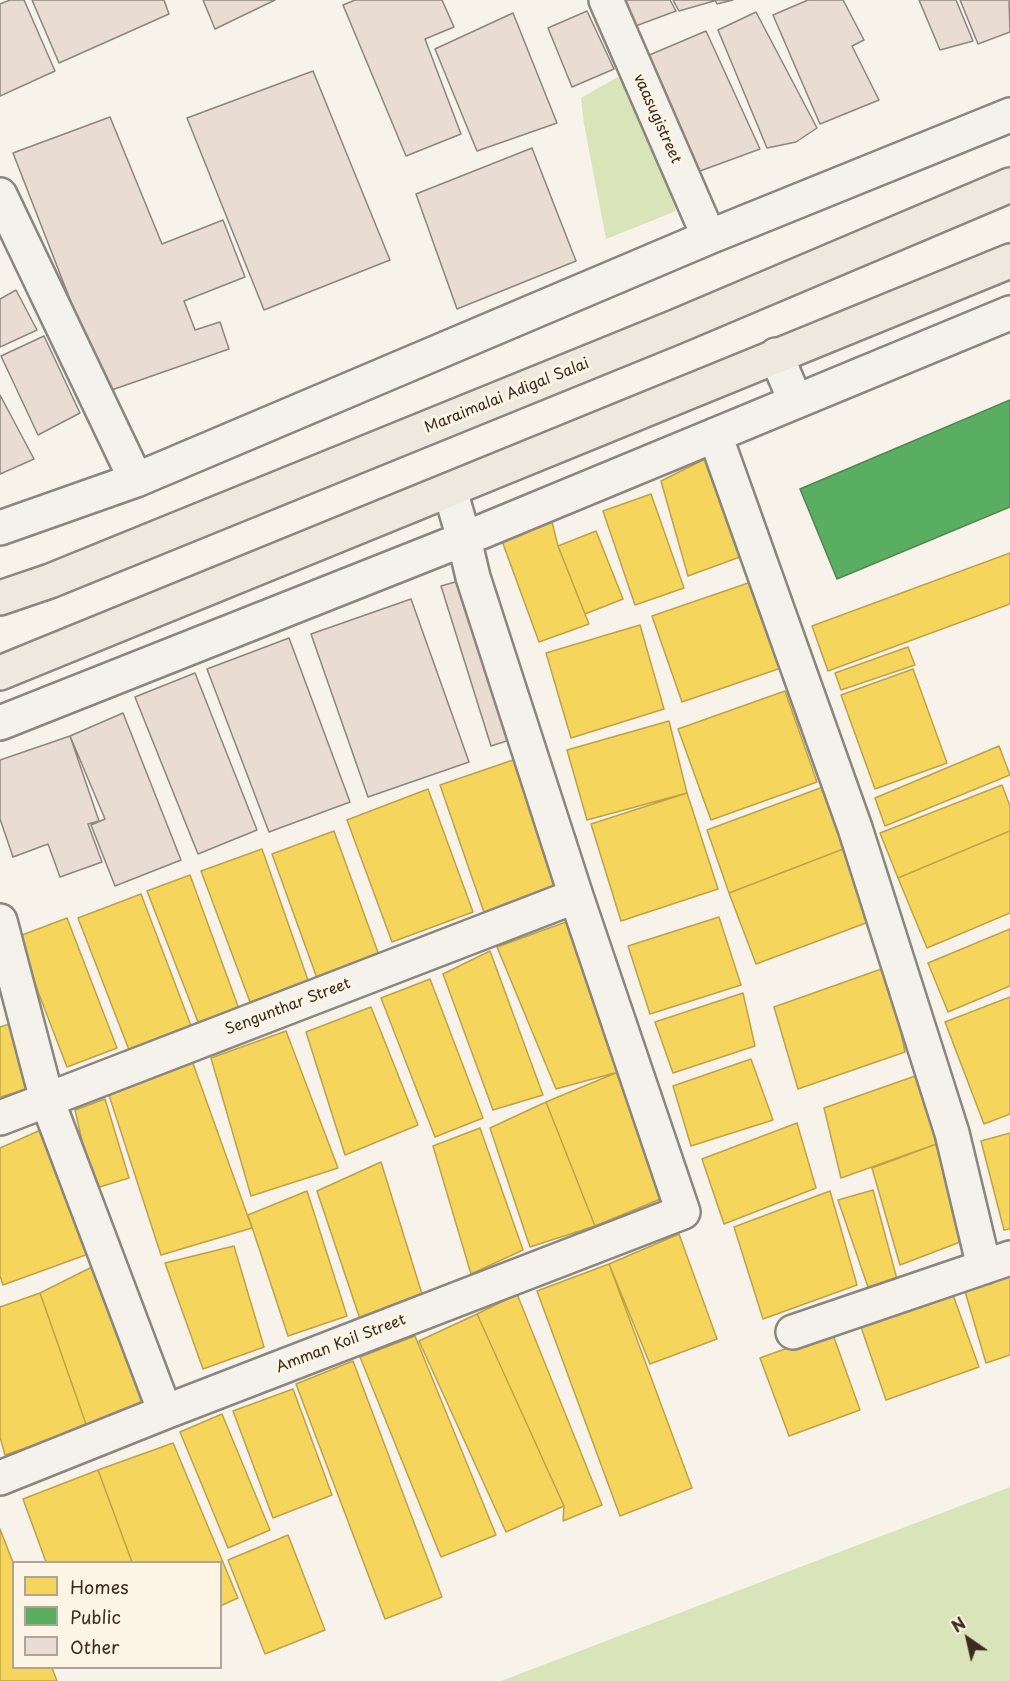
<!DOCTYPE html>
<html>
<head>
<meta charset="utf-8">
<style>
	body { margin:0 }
	#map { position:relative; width:1010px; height:1681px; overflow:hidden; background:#f7f3ea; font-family:"Playpen Sans",sans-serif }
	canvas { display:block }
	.legend { position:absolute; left:12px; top:1561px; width:210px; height:108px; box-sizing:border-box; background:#fcf5e5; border:2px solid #afa495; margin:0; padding:8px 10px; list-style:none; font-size:18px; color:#3b2a1e }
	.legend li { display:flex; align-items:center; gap:12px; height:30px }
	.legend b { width:30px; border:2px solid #afa495 }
	.north { position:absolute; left:938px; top:1609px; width:60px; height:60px; -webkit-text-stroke:4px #fcf5e5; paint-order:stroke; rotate:326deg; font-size:16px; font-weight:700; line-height:24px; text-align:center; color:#3b2a1e }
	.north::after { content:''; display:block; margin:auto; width:21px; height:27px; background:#3b2a1e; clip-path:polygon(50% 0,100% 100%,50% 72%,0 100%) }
</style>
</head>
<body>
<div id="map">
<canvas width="1010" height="1681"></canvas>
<ul class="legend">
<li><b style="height:16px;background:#f6d55c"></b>Homes</li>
<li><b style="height:16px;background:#5aae61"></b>Public</li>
<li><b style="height:16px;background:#e8dcd3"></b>Other</li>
</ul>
<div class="north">N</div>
</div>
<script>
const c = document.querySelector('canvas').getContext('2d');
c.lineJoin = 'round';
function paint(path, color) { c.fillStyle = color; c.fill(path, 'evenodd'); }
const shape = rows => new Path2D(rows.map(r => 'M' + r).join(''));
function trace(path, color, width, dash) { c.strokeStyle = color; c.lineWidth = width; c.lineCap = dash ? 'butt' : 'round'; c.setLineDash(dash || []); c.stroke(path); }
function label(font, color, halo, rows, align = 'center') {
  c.font = font + ' "Playpen Sans",sans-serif'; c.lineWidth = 6; c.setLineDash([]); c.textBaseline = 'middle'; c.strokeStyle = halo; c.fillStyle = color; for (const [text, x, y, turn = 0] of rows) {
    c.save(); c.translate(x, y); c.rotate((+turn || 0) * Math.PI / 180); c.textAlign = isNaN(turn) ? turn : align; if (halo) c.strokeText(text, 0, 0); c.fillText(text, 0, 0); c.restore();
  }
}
const green = shape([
	[625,73,676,211,606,239,584,124,581,98],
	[1010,1487,1010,1681,501,1681]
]);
const homes = shape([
	[715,454,748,554,688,576,661,481,715,454],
	[651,494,684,588,635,605,603,511,651,494],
	[552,522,558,546,589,624,539,642,502,541,552,522],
	[596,531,623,599,585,614,558,546,596,531],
	[1010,553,1010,604,828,671,812,626,1010,553],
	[751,582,781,668,682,702,652,616,751,582],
	[640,625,664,709,571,738,546,653,640,625],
	[908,647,915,665,841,690,835,673,908,647],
	[913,669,947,763,875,789,841,695,913,669],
	[785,691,817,782,711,820,678,729,785,691],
	[669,721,687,793,587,820,567,750,669,721],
	[999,746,1010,775,885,826,875,798,999,746],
	[516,759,560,888,485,915,440,785,516,759],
	[1002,785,1010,806,1010,831,898,878,880,833,1002,785],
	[823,787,846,848,729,893,707,830,823,787],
	[428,789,473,912,392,942,347,820,428,789],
	[687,793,718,889,621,921,591,824,687,793],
	[334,831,380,958,318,981,272,854,334,831],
	[1010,831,1010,913,927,948,898,878,1010,831],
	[846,848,874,920,756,964,729,893,846,848],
	[262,849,309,983,250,1002,201,871,262,849],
	[190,875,239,1009,198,1022,147,891,190,875],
	[141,894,193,1031,131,1055,78,918,141,894],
	[719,917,741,985,650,1014,628,946,719,917],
	[67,918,117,1048,67,1067,17,937,67,918],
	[566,922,618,1072,556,1089,497,947,566,922],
	[1010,929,1010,986,948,1012,928,963,1010,929],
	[490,951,543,1095,493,1110,443,974,490,951],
	[887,967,905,1052,798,1089,774,1007,887,967],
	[430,979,483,1118,435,1137,381,998,430,979],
	[743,993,755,1046,673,1073,655,1022,743,993],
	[1010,997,1010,1114,984,1124,945,1022,1010,997],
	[371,1007,418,1125,345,1155,306,1032,371,1007],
	[15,1022,34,1087,0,1097,0,1027,15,1022],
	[286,1031,338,1168,251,1196,211,1058,286,1031],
	[191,1058,252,1228,161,1255,108,1092,191,1058],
	[751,1059,773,1120,691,1146,673,1086,751,1059],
	[618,1072,663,1198,595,1226,546,1102,618,1072],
	[921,1074,942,1142,841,1178,824,1108,921,1074],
	[105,1099,129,1178,93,1189,75,1110,105,1099],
	[546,1102,595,1226,530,1247,490,1128,546,1102],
	[797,1123,816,1188,724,1224,702,1159,797,1123],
	[45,1128,91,1253,3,1285,0,1276,0,1148,45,1128],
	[480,1128,523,1250,471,1274,433,1146,480,1128],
	[1010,1133,1010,1229,1004,1230,981,1141,1010,1133],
	[942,1142,968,1239,900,1265,872,1168,942,1142],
	[381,1162,422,1294,360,1319,317,1191,381,1162],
	[873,1190,897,1279,868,1287,838,1200,873,1190],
	[307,1191,347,1316,288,1336,248,1215,307,1191],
	[830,1191,857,1285,763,1319,734,1227,830,1191],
	[679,1234,717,1339,650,1364,609,1264,679,1234],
	[234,1246,264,1347,203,1369,165,1263,234,1246],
	[609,1264,692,1488,620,1516,537,1291,609,1264],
	[92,1267,145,1402,87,1427,40,1293,92,1267],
	[1010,1273,1010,1355,986,1363,964,1288,1010,1273],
	[40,1293,87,1427,5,1455,0,1437,0,1307,40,1293],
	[517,1294,602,1505,563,1521,564,1506,477,1314,517,1294],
	[953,1295,979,1367,886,1400,861,1327,953,1295],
	[477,1314,564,1506,506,1532,419,1341,477,1314],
	[832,1332,860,1410,789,1436,760,1358,832,1332],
	[415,1336,496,1535,441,1557,360,1357,415,1336],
	[353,1361,442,1597,385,1619,296,1384,353,1361],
	[293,1389,332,1495,273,1518,233,1411,293,1389],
	[222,1414,270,1530,228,1548,180,1432,222,1414],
	[173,1443,238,1598,220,1606,220,1562,132,1562,98,1470,173,1443],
	[98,1470,132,1562,46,1562,23,1499,98,1470],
	[0,1529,14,1565,14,1668,52,1668,57,1681,0,1681,0,1529],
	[288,1535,325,1630,265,1654,228,1560,288,1535]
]);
const public = shape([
	[1010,400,1010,507,837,579,800,489,1010,400]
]);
const building = shape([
	[10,0,24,0,55,71,0,96,0,4,10,0],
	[32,0,164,0,169,14,59,63,32,0],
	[203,0,275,0,215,29,203,0],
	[355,0,442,0,454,27,425,39,461,134,406,156,343,5,355,0],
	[618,0,670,0,676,11,633,27,618,0],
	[673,0,713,0,714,1,679,11,673,0],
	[715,0,733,0,717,4,715,0],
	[808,0,843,0,864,40,852,46,879,100,820,124,773,15,808,0],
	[919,0,956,0,973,41,940,50,919,0],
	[960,0,1009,0,1010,32,978,44,960,0],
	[587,11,614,69,572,87,548,28,587,11],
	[756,12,817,128,796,142,767,148,718,30,756,12],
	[513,13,557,123,477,151,435,49,513,13],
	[706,31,760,149,700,171,640,59,706,31],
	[313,71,390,260,264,310,187,118,313,71],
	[110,117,162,244,223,220,245,277,184,301,195,330,220,322,229,349,106,392,13,153,110,117],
	[532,148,576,261,457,309,416,194,532,148],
	[16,290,37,330,0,347,0,299,16,290],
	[44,336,80,413,38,435,1,356,44,336],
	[0,395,34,459,0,474,0,395],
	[473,577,522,736,491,746,441,586,473,577],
	[411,599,469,762,368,797,311,634,411,599],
	[289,638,350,802,269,832,207,669,289,638],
	[195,673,257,830,198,854,135,697,195,673],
	[123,713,181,860,115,886,91,825,105,819,70,736,123,713],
	[70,736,99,821,88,824,102,862,60,877,48,844,13,857,0,819,0,760,70,736]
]);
const minor = shape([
	[606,0,709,237],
	[0,195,136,480],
	[776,355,795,400],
	[715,435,855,828,952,1133,984,1267],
	[0,528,136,480,709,237,1010,115],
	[0,723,464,539,1010,313],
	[0,921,47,1100,165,1412],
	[0,1118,576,896],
	[793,1332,1010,1258],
	[0,1478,165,1412,683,1212,576,896,473,577,464,539,450,490]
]);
const major = shape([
	[0,598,50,581,675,327,1010,185],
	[0,673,1010,261]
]);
const streetNames = [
	["vaasugistreet",657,119,66],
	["Maraimalai Adigal Salai",507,396,-22],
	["Sengunthar Street",288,1007,-21],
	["Amman Koil Street",341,1344,-21]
];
paint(green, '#d9e5b9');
paint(homes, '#f6d55c');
trace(homes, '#bea249', 1.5);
paint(public, '#5aae61');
trace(public, '#51864d', 1.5);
paint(building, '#e8dcd3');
trace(building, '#8b867f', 1.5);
trace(minor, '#8b867f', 38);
trace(major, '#8b867f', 38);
trace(minor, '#f5f2ec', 33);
trace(major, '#eee9df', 33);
label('15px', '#3b2a1e', '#fcf5e5', streetNames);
</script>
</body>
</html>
